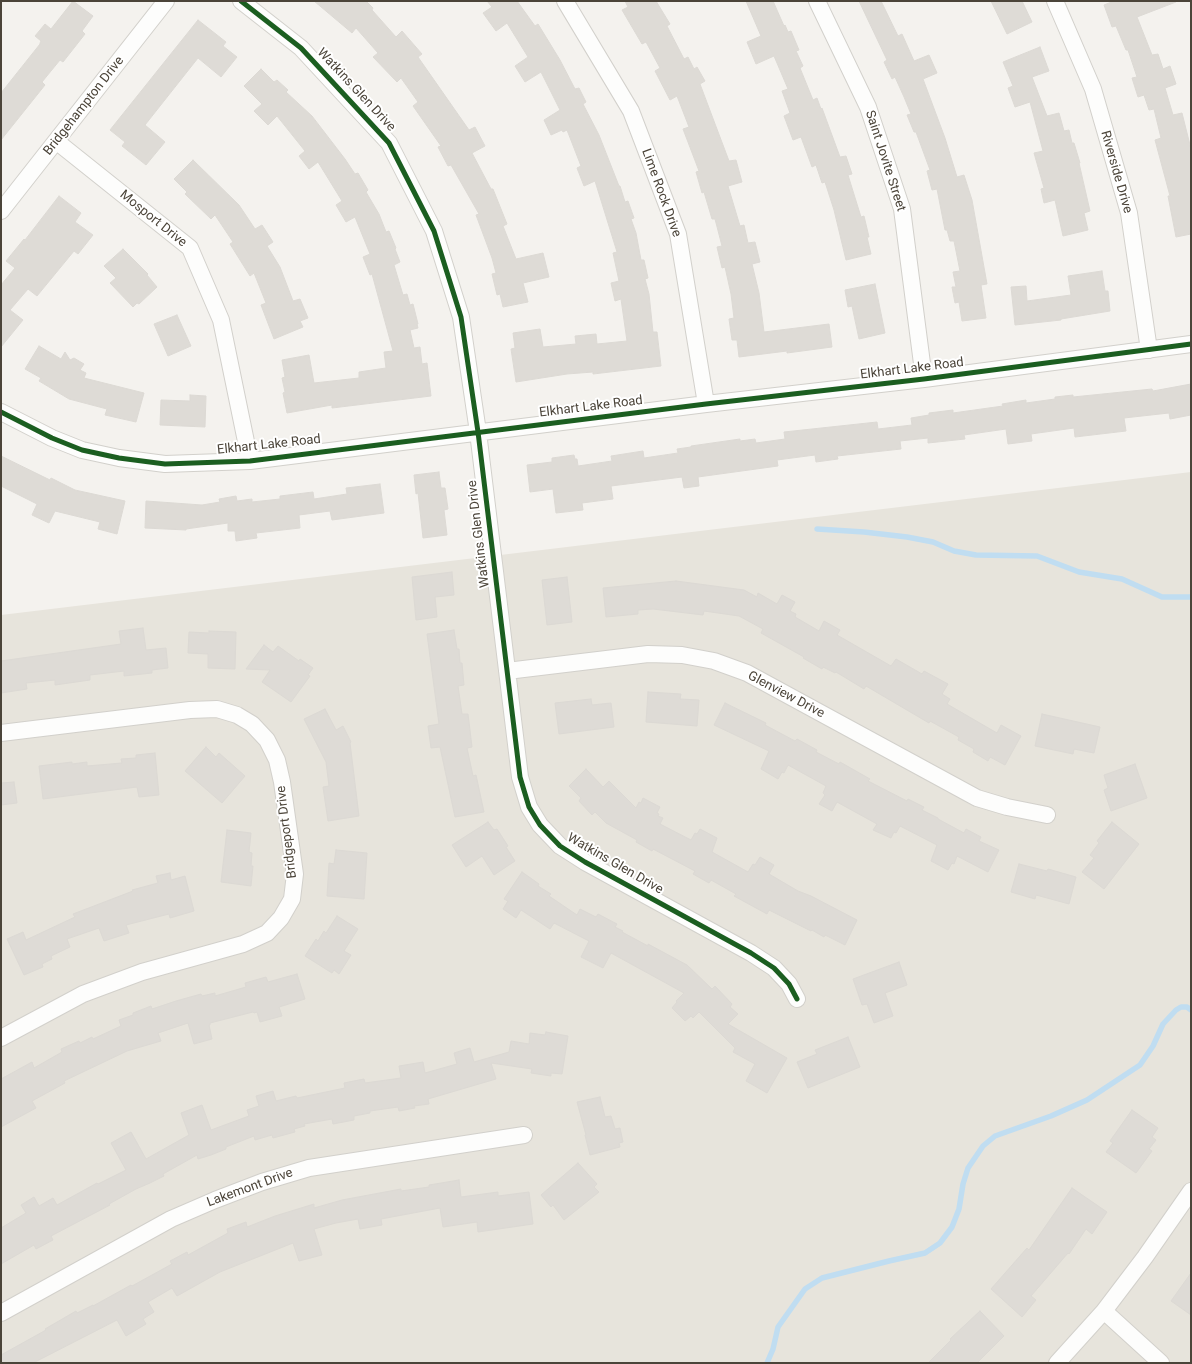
<!DOCTYPE html>
<html>
<head>
<meta charset="utf-8">
<style>
	body { margin:0 }
	#map { position:relative; width:1192px; height:1364px; overflow:hidden; background:#f4f2ee; font-family:Roboto,sans-serif }
	canvas { display:block }
	.frame { position:absolute; inset:0; border:2px solid #4b4439; pointer-events:none }
</style>
</head>
<body>
<div id="map">
<canvas width="1192" height="1364"></canvas>
<div class="frame"></div>
</div>
<script>
const c = document.querySelector('canvas').getContext('2d');
c.lineJoin = 'round';
function paint(path, color) { c.fillStyle = color; c.fill(path, 'evenodd'); }
const shape = rows => new Path2D(rows.map(r => 'M' + r).join(''));
function trace(path, color, width, dash) { c.strokeStyle = color; c.lineWidth = width; c.lineCap = dash ? 'butt' : 'round'; c.setLineDash(dash || []); c.stroke(path); }
function label(font, color, halo, rows, align = 'center') {
  c.font = font + ' Roboto,sans-serif'; c.lineWidth = 4; c.setLineDash([]); c.textBaseline = 'middle'; c.strokeStyle = halo; c.fillStyle = color; for (const [text, x, y, turn = 0] of rows) {
    c.save(); c.translate(x, y); c.rotate((+turn || 0) * Math.PI / 180); c.textAlign = isNaN(turn) ? turn : align; if (halo) c.strokeText(text, 0, 0); c.fillText(text, 0, 0); c.restore();
  }
}
const residential = shape([
	[1191,472,1191,1363,1,1363,1,615]
]);
const stream = shape([
	[817,529,864,532,907,537,933,542,954,551,976,555,1037,556,1079,572,1122,579,1162,597,1191,597],
	[767,1363,773,1349,778,1327,805,1289,822,1278,889,1261,925,1253,940,1243,952,1227,959,1209,963,1184,968,1168,983,1146,995,1136,1051,1116,1087,1100,1140,1065,1153,1046,1163,1024,1176,1010,1181,1007,1187,1007,1191,1010]
]);
const building = shape([
	[73,1,93,16,82,31,85,34,63,62,60,60,42,82,45,85,1,140,1,93,40,44,40,43,41,41,35,36,45,24,51,29,73,1],
	[314,1,366,1,373,8,372,10,396,37,402,31,422,54,418,57,469,130,475,127,485,146,472,153,491,189,493,189,507,224,503,226,516,259,543,253,549,277,523,283,528,302,503,307,500,294,497,295,492,274,496,273,492,258,476,215,479,214,451,165,448,166,438,147,441,146,413,106,418,102,401,78,397,82,373,57,378,53,356,28,352,33,314,1],
	[487,1,517,1,535,26,538,24,560,60,575,89,579,88,586,102,583,104,599,135,619,186,620,186,625,202,628,201,634,218,631,219,636,233,641,260,644,260,648,278,645,279,649,294,653,332,657,332,661,366,593,374,593,372,567,374,516,382,511,349,515,348,513,333,540,329,543,347,576,344,575,336,596,334,597,344,627,341,621,299,615,301,611,283,619,281,613,253,617,252,595,181,584,186,577,168,581,166,567,130,563,132,562,130,551,135,544,120,560,110,541,72,525,82,515,66,528,57,507,23,496,31,483,13,492,7,487,1],
	[625,1,656,1,670,24,667,26,684,59,688,57,694,69,697,67,705,81,700,84,729,161,736,160,742,182,728,186,740,226,744,225,748,243,755,242,760,262,752,264,759,293,764,332,829,324,832,347,787,353,787,351,739,357,737,340,732,340,729,319,734,318,731,294,725,267,722,268,717,247,722,246,715,219,712,219,704,192,702,193,696,172,699,171,683,129,689,127,677,96,670,100,655,71,660,68,646,42,642,44,622,10,628,7,625,1],
	[746,1,773,1,784,26,785,25,788,32,791,31,799,50,796,51,803,66,800,68,813,100,817,98,821,109,822,108,840,157,846,156,852,174,848,175,861,217,864,216,869,237,867,237,871,254,846,260,834,210,825,182,822,183,816,165,812,167,801,137,793,140,784,116,790,113,782,91,788,89,774,56,756,64,747,42,761,36,746,1],
	[859,1,881,1,898,36,902,34,914,61,929,55,937,73,923,79,945,138,957,177,964,175,972,200,987,284,981,285,986,318,962,321,959,302,955,303,952,287,956,287,953,272,960,271,954,241,950,241,947,230,945,230,937,189,932,190,927,171,930,170,916,132,914,132,907,115,911,114,904,97,895,77,892,79,884,62,887,60,859,1],
	[991,1,1022,1,1032,22,1007,34,991,1],
	[1114,1,1176,1,1176,2,1137,17,1152,55,1158,54,1163,69,1170,66,1176,84,1165,88,1173,115,1182,113,1191,149,1191,234,1176,237,1168,196,1170,196,1155,140,1161,138,1154,109,1149,110,1144,95,1138,97,1132,78,1137,77,1128,50,1126,50,1116,26,1112,27,1104,5,1114,1],
	[198,20,226,42,223,46,237,57,221,77,198,58,145,125,165,142,146,165,122,146,125,142,110,130,198,20],
	[1040,47,1049,71,1032,77,1047,116,1059,113,1064,131,1069,130,1072,143,1074,143,1080,163,1079,163,1090,211,1084,213,1088,230,1063,236,1055,200,1044,203,1041,189,1044,188,1034,153,1043,151,1030,102,1015,107,1008,88,1013,86,1003,62,1040,47],
	[261,69,274,82,277,80,288,90,286,92,312,116,345,159,355,174,358,173,368,190,366,192,379,214,386,232,389,231,396,248,395,249,400,262,394,265,403,295,407,294,410,305,413,304,418,324,417,324,418,328,410,330,414,348,420,347,422,364,427,363,431,396,332,408,332,405,287,413,283,393,285,392,282,378,285,377,282,360,309,355,314,383,359,378,359,372,386,368,384,352,393,351,372,274,370,275,363,257,370,254,355,217,346,222,336,205,342,201,318,162,309,169,299,156,305,151,277,116,268,125,254,111,262,104,244,86,261,69],
	[193,160,239,205,255,229,262,225,273,242,267,246,280,267,293,301,300,299,308,318,300,321,303,327,274,339,261,305,266,303,254,273,250,276,230,244,233,242,215,215,211,219,185,194,187,192,174,179,193,160],
	[59,196,81,213,75,222,93,235,78,254,74,251,37,296,28,289,10,310,23,320,1,347,1,285,15,268,6,261,24,239,25,240,59,196],
	[123,249,148,274,147,275,157,287,139,304,137,303,133,307,110,283,116,278,104,266,123,249],
	[1102,271,1105,291,1108,291,1110,311,1061,319,1061,320,1015,325,1011,287,1026,286,1027,301,1071,295,1068,276,1102,271],
	[875,284,885,333,859,339,852,306,848,307,845,290,875,284],
	[177,315,191,346,168,356,154,324,177,315],
	[39,346,61,359,65,352,70,360,74,358,84,364,80,370,86,373,84,378,144,393,136,422,105,415,107,409,69,399,39,381,41,378,25,369,39,346],
	[1191,384,1191,415,1170,419,1169,413,1124,418,1126,431,1075,437,1074,428,1031,434,1032,441,1008,444,1006,429,964,435,965,439,928,443,928,438,900,441,901,449,837,456,838,459,816,462,815,455,777,460,778,466,698,477,699,486,684,488,682,477,611,486,613,499,582,503,583,510,556,513,553,489,530,492,527,465,552,462,552,458,574,455,575,459,577,459,578,466,612,461,611,456,643,451,644,458,678,453,677,449,691,447,691,446,740,439,740,441,755,439,756,443,785,439,784,432,877,422,878,429,912,425,911,418,929,415,929,413,953,410,953,413,1003,406,1002,404,1026,400,1026,403,1055,399,1055,397,1073,395,1073,397,1152,389,1153,391,1191,384],
	[190,395,206,396,205,427,160,425,161,400,190,401,190,395],
	[1,456,50,480,51,478,75,490,125,501,117,534,98,529,100,522,55,511,49,523,32,515,37,504,1,486,1,456],
	[439,472,441,488,445,488,448,509,444,510,447,535,423,538,418,493,416,494,414,475,439,472],
	[380,484,384,513,332,520,330,511,299,515,300,528,256,533,257,538,236,541,235,531,228,531,228,523,186,529,186,530,145,528,146,501,202,505,220,502,219,499,236,496,237,501,252,499,252,502,280,499,280,496,313,492,314,499,347,494,346,488,380,484],
	[452,572,454,595,435,597,437,617,416,620,412,577,452,572],
	[567,577,572,622,547,625,542,580,567,577],
	[676,581,744,590,757,597,758,593,777,604,782,595,795,602,790,611,796,614,795,617,819,631,824,621,840,630,837,635,891,666,896,659,922,674,924,671,948,684,942,694,950,699,947,704,997,733,1001,725,1021,736,1005,765,990,757,988,761,973,752,974,749,958,740,959,737,930,721,929,723,866,686,864,689,836,672,835,673,823,667,822,669,803,658,804,657,761,633,763,629,739,616,704,611,703,615,653,609,638,610,638,614,606,617,603,588,676,581],
	[143,628,146,650,166,648,168,668,152,670,152,673,124,676,124,671,90,675,90,680,55,685,55,680,26,683,27,689,1,693,1,661,121,644,119,631,143,628],
	[454,630,457,649,459,649,460,663,462,663,464,685,458,686,462,714,468,714,472,747,467,748,473,776,476,775,484,812,455,817,440,747,431,748,428,726,439,724,427,634,454,630],
	[209,631,236,632,235,669,208,668,208,654,188,653,189,632,209,633,209,631],
	[264,645,273,652,278,646,299,661,300,659,313,668,308,675,310,676,291,702,262,682,270,670,246,669,264,645],
	[648,692,681,694,680,699,699,700,697,726,646,722,648,692],
	[591,699,592,705,611,703,614,727,559,734,555,703,591,699],
	[725,703,766,723,765,725,795,741,797,739,817,750,816,752,839,764,840,762,870,779,868,781,907,801,908,799,924,807,922,810,938,818,938,819,964,833,966,829,981,837,979,841,999,850,988,872,957,856,954,864,952,863,948,870,931,861,937,845,900,826,896,833,894,832,891,838,873,830,877,824,837,802,832,811,819,804,825,795,823,793,826,786,788,765,784,773,782,772,778,779,761,769,769,751,714,725,725,703],
	[325,709,336,730,343,726,351,742,350,743,359,816,328,821,323,787,329,786,326,762,304,719,325,709],
	[1042,714,1100,727,1094,753,1074,749,1073,754,1035,746,1042,714],
	[206,747,216,757,219,753,245,776,222,803,185,771,206,747],
	[155,753,159,795,139,797,137,787,43,799,39,766,72,762,72,764,87,762,87,766,122,763,121,759,136,758,136,755,155,753],
	[1135,764,1147,798,1111,811,1104,790,1108,788,1104,775,1135,764],
	[586,769,603,787,609,781,636,808,639,802,641,803,643,798,660,807,657,813,659,814,658,816,663,818,660,824,691,840,695,833,697,834,700,829,717,838,712,852,748,872,753,864,755,865,760,857,774,865,769,874,798,891,811,896,857,920,845,945,825,935,824,937,812,930,811,931,769,910,767,914,734,896,736,894,711,880,709,883,693,874,695,871,653,849,652,851,636,842,637,840,606,823,595,812,592,815,579,801,581,798,569,786,586,769],
	[14,782,17,803,1,805,1,783,14,782],
	[488,822,494,830,497,829,508,846,506,847,515,861,494,875,482,856,466,867,452,845,488,822],
	[1112,822,1139,844,1104,889,1082,872,1094,858,1090,855,1099,843,1097,841,1112,822],
	[227,830,251,833,249,852,252,853,251,866,253,866,251,886,221,882,227,830],
	[336,850,367,853,364,899,327,896,329,863,334,864,336,850],
	[1019,864,1047,871,1048,869,1076,877,1069,904,1036,895,1035,899,1011,892,1019,864],
	[522,872,539,884,538,886,551,894,549,896,577,915,580,909,596,917,598,914,617,924,615,927,623,931,622,932,648,946,648,944,687,965,712,989,715,986,732,1004,730,1007,738,1014,728,1024,787,1058,767,1093,746,1081,755,1064,733,1052,735,1048,699,1012,693,1018,691,1016,685,1021,672,1008,677,1002,676,1001,684,993,611,953,603,968,581,957,589,941,554,923,550,929,521,910,516,918,503,909,508,901,504,899,522,872],
	[170,873,171,880,185,876,194,911,170,918,169,914,126,925,129,933,104,941,99,928,67,939,70,947,51,956,52,959,42,964,43,967,24,975,7,939,23,932,26,940,75,917,73,914,133,891,132,890,158,883,156,876,170,873],
	[337,916,358,929,344,951,351,955,339,974,334,970,332,973,305,956,316,939,318,941,324,931,326,933,337,916],
	[899,962,907,985,885,993,893,1016,874,1023,867,1004,862,1005,853,979,899,962],
	[297,974,305,999,279,1007,282,1016,260,1022,257,1012,254,1013,253,1012,210,1023,210,1025,209,1025,212,1039,194,1044,188,1023,158,1033,161,1041,127,1051,64,1081,65,1083,32,1101,36,1108,1,1127,1,1079,32,1062,34,1068,62,1052,61,1049,79,1041,80,1043,92,1037,93,1039,121,1026,119,1020,133,1015,133,1013,151,1006,152,1009,176,1001,201,994,202,996,215,993,215,996,246,987,245,983,266,977,268,982,297,974],
	[546,1032,568,1036,562,1074,551,1073,551,1076,531,1073,532,1069,491,1063,496,1079,428,1099,429,1104,414,1106,415,1108,399,1111,398,1107,370,1111,370,1113,354,1116,354,1120,333,1124,332,1119,304,1124,305,1126,294,1129,295,1132,273,1138,272,1135,255,1140,254,1136,226,1147,226,1149,211,1155,198,1159,197,1155,163,1174,164,1176,150,1183,136,1189,109,1204,110,1205,51,1236,53,1240,36,1249,34,1245,1,1264,1,1228,26,1213,21,1205,34,1197,39,1206,53,1198,57,1205,97,1183,98,1184,126,1170,111,1143,131,1132,146,1159,189,1135,181,1113,202,1105,211,1130,249,1116,247,1110,259,1106,256,1096,273,1091,276,1101,296,1096,297,1098,345,1088,344,1083,364,1079,365,1083,401,1078,399,1066,423,1062,425,1073,457,1064,454,1053,470,1048,474,1062,509,1052,511,1041,529,1044,530,1033,545,1035,546,1032],
	[848,1037,860,1067,808,1088,797,1062,817,1054,815,1050,848,1037],
	[600,1097,605,1117,611,1116,615,1129,620,1128,623,1142,619,1143,620,1147,590,1155,585,1135,586,1135,577,1102,600,1097],
	[1132,1110,1158,1128,1152,1137,1156,1140,1149,1149,1152,1151,1136,1173,1106,1152,1113,1143,1110,1141,1132,1110],
	[578,1163,597,1184,594,1187,599,1192,564,1220,553,1205,551,1207,541,1195,578,1163],
	[459,1180,461,1197,498,1192,498,1196,529,1192,533,1224,478,1232,477,1222,443,1227,440,1208,381,1219,382,1225,360,1229,358,1219,336,1223,314,1229,322,1255,299,1261,293,1243,220,1272,177,1296,172,1288,148,1302,154,1312,143,1319,146,1324,126,1336,117,1320,33,1363,1,1363,1,1355,46,1330,45,1329,76,1311,77,1313,93,1305,93,1306,131,1285,132,1286,172,1264,170,1261,187,1252,188,1255,228,1233,227,1229,246,1222,247,1227,275,1216,314,1204,314,1208,342,1200,401,1189,401,1191,429,1187,429,1185,459,1180],
	[1072,1188,1107,1212,1092,1234,1086,1229,1069,1254,1068,1253,1031,1296,1036,1300,1022,1317,991,1289,1027,1248,1029,1250,1072,1188],
	[1191,1273,1191,1315,1171,1301,1191,1273],
	[980,1311,1004,1336,977,1363,928,1363,951,1340,950,1339,980,1311]
]);
const street = shape([
	[241,1,301,48,389,143,434,231,461,317,478,432,520,777,529,807,540,825,560,846,585,862,751,953,774,968,789,984,797,999],
	[565,1,631,111,678,234,706,404],
	[817,1,868,107,902,209,924,379],
	[1055,1,1093,89,1129,213,1149,350],
	[56,141,190,248,221,320,250,461],
	[1,211,166,1],
	[1,412,52,438,82,450,119,458,165,464,250,461,706,404,924,379,1191,344],
	[507,671,648,654,682,655,714,661,747,673,977,798,1007,807,1047,815],
	[1,733,190,710,217,709,237,715,252,724,267,740,277,760,282,782,295,874,292,899,281,918,267,933,243,944,142,972,83,994,1,1038],
	[1104,1311,1161,1363],
	[1,1313,171,1219,215,1200,262,1182,309,1168,524,1135],
	[1057,1363,1104,1311,1145,1257,1191,1191]
]);
const cycleway = shape([
	[241,1,301,48,389,143,434,231,461,317,478,432,520,777,529,807,540,825,560,846,585,862,751,953,774,968,789,984,797,999],
	[1,412,52,438,82,450,119,458,165,464,250,461,706,404,924,379,1191,344]
]);
const streetNames = [
	["Watkins Glen Drive",356,90,47],
	["Bridgehampton Drive",84,106,-52],
	["Saint Jovite Street",885,161,72],
	["Riverside Drive",1116,172,74],
	["Lime Rock Drive",661,193,70],
	["Mosport Drive",153,219,39],
	["Elkhart Lake Road",912,369,-7],
	["Elkhart Lake Road",591,407,-7],
	["Elkhart Lake Road",269,445,-6],
	["Watkins Glen Drive",479,534,-97],
	["Glenview Drive",786,695,28],
	["Bridgeport Drive",287,832,-97],
	["Watkins Glen Drive",615,864,30],
	["Lakemont Drive",250,1188,-20]
];
paint(residential, '#e7e4dc');
trace(stream, '#c0ddf1', 5.5);
paint(building, '#dedbd6');
trace(building, '#dcd9d4', 1);
trace(street, '#d2d0cb', 18);
trace(street, '#fdfdfc', 16);
trace(cycleway, '#1b5e20', 5);
label('13px', '#4b4439', '#fff', streetNames);
</script>
</body>
</html>
